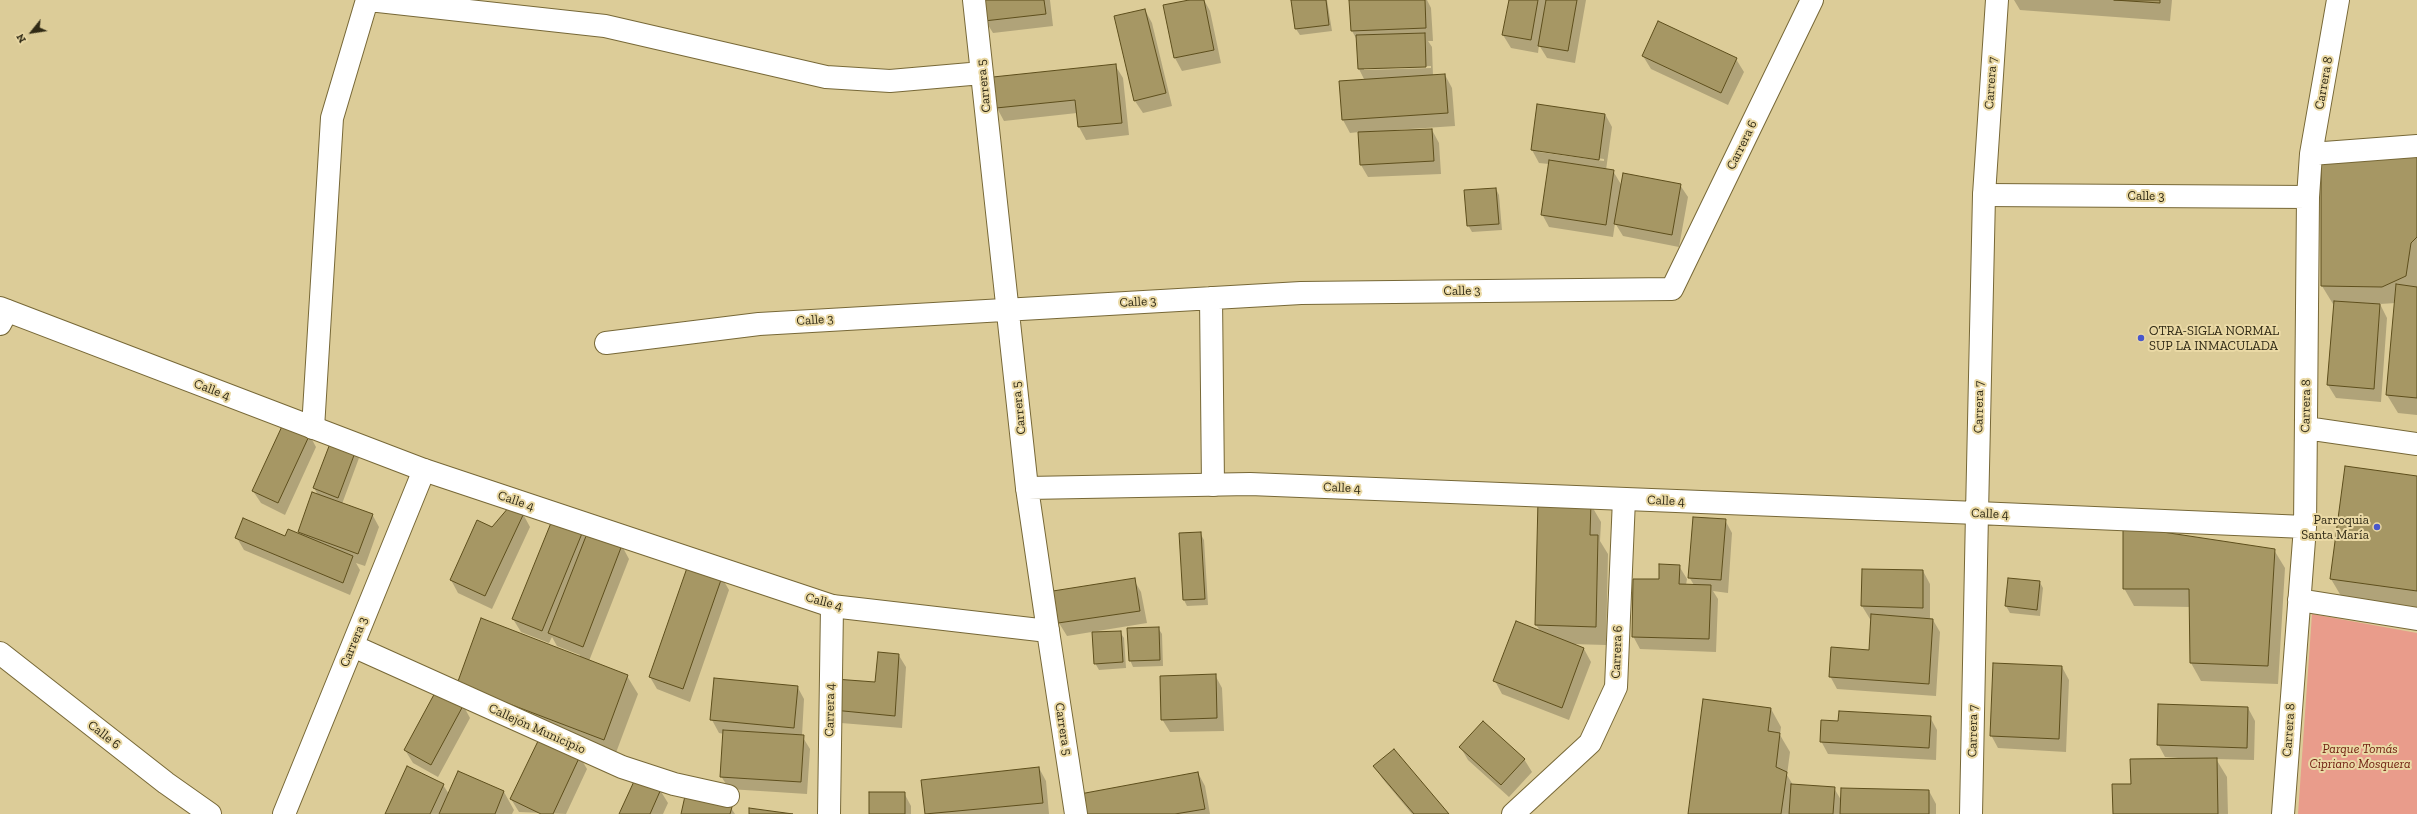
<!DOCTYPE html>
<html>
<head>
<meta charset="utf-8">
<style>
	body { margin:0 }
	#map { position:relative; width:2417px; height:814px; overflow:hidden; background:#dccc98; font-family:"Zilla Slab",serif }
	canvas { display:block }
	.north { position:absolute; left:12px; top:12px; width:40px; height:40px; -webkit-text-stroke:3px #ead9a5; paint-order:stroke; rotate:240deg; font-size:11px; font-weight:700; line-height:16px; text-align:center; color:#302a15 }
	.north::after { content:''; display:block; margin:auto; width:14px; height:18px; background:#302a15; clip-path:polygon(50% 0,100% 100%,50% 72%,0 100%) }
</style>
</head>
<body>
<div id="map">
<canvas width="2417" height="814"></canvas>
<div class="north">N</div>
</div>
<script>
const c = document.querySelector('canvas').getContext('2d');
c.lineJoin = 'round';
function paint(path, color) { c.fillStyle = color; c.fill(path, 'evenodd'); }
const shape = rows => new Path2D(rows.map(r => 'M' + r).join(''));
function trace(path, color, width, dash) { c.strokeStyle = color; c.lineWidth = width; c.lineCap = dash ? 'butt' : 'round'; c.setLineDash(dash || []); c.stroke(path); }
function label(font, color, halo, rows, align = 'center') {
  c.font = font + ' "Zilla Slab",serif'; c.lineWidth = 4; c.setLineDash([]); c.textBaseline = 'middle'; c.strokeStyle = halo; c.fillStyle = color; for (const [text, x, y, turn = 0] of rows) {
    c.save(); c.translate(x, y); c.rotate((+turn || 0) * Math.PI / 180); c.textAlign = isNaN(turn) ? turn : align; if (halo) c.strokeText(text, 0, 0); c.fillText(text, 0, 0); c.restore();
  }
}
const green = shape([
	[2312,614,2417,633,2417,814,2298,814]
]);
const shadow = shape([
	[983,0,1050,0,1053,26,993,33,985,20],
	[1194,0,1204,0,1210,11,1221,63,1182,71,1175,58,1164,6],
	[1292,0,1327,0,1332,31,1300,35,1296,29],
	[1350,0,1427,0,1431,8,1433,41,1428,41,1432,47,1433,76,1445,75,1452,88,1455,126,1395,130,1395,132,1432,130,1439,143,1441,174,1368,177,1361,165,1359,132,1350,133,1343,120,1365,81,1359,69,1357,40,1352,31],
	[1431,66,1431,68,1364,70,1364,68],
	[1510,0,1586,0,1575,63,1547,58,1539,45,1538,53,1511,48,1503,35],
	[2014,0,2172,0,2170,21,2020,10],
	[1145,10,1152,23,1172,106,1143,113,1135,101],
	[1643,56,1736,59,1744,72,1728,105,1651,69],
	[1115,65,1123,78,1129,135,1086,140,1079,127,1077,113,1004,121,997,108],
	[1605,114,1612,127,1606,170,1613,171,1622,186,1680,185,1688,197,1679,247,1623,236,1615,223,1613,237,1549,227,1542,214,1549,164,1539,163,1532,150],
	[1539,150,1604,159,1604,161,1539,152],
	[2417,157,2417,415,2398,413,2387,395,2396,303,2380,304,2387,318,2381,402,2336,398,2328,385,2335,304,2333,304,2322,286],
	[1496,189,1499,195,1502,230,1472,232,1468,225],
	[309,434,316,447,285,515,261,503,253,491],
	[355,451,359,458,342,504,372,514,379,527,365,566,356,563,360,570,350,595,244,550,237,538,301,536,299,532,318,495,314,488],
	[2417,477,2417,611,2344,601,2331,579],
	[1590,503,1601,522,1600,541,1608,554,1606,645,1571,644,1584,649,1591,662,1569,720,1502,694,1495,681,1541,632,1536,625],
	[523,514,530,527,492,609,458,593,451,580,492,528],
	[1725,520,1732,533,1728,593,1713,591,1718,599,1716,652,1640,649,1633,636,1660,580,1679,566,1687,579,1686,585,1694,585,1689,577],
	[582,531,586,539,622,546,629,559,589,661,627,676,638,694,614,758,468,702,579,657,580,655,557,646,552,637,549,643,521,632,513,619],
	[1200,533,1204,540,1208,605,1187,606,1184,600],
	[2274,550,2285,568,2278,684,2201,681,2191,663,2190,607,2134,606,2124,588],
	[1863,570,1923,571,1930,584,1930,619,1933,620,1940,632,1936,696,1837,689,1830,676,1870,651,1872,619,1870,619,1862,606],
	[722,578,729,590,690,702,657,689,650,677],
	[2009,579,2039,581,2043,588,2040,616,2010,613,2006,606],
	[1134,580,1141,592,1147,623,1067,636,1059,623,1054,592],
	[1158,628,1162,634,1163,666,1133,667,1130,660],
	[1120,632,1124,638,1126,668,1099,670,1095,663],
	[898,654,906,667,902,728,841,723,834,710,876,683],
	[2062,667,2069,680,2066,752,1998,748,1991,735],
	[1215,675,1222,688,1224,731,1170,732,1162,719],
	[715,679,797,686,804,699,802,736,810,749,807,794,729,789,721,776,724,734,719,733,712,720],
	[463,705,470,718,438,777,413,763,405,750],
	[2248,708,2255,721,2254,760,2216,759,2227,777,2228,814,2114,814,2132,785,2178,759,2178,758,2165,757,2158,744],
	[1771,709,1781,727,1780,735,1790,752,1787,775,1793,785,1834,788,1841,800,1929,791,1936,804,1936,814,1689,814],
	[1930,717,1937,730,1936,760,1828,754,1821,741,1839,722],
	[1461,748,1524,759,1532,772,1509,797,1468,760],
	[580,757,587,769,566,814,519,812,511,799],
	[1375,766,1447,814,1412,814,1382,778],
	[1039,768,1046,781,1049,814,926,814,922,781],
	[1198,773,1205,786,1210,814,1085,814],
	[443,785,449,794,504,792,514,810,512,814,386,814],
	[660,790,668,803,663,814,620,814],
	[904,793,911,806,911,814,870,814],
	[731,808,735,814,682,814]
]);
const building = shape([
	[982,0,1044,0,1046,14,984,21,982,0],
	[1189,0,1204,0,1214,50,1174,58,1163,5,1189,0],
	[1291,0,1326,0,1329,25,1295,29,1291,0],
	[1349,0,1425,0,1426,28,1351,31,1349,0],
	[1509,0,1538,0,1531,40,1502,35,1509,0],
	[1546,0,1577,0,1568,51,1538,46,1546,0],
	[2114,0,2160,0,2160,3,2114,0],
	[1145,9,1166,93,1134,101,1114,16,1145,9],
	[1658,21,1737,58,1721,93,1642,56,1658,21],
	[1425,33,1426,67,1358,69,1356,35,1425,33],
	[1116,64,1122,123,1078,127,1075,100,996,108,993,77,1116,64],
	[1445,74,1448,113,1342,120,1339,81,1445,74],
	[1537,104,1605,114,1599,160,1531,150,1537,104],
	[1432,129,1434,161,1360,165,1358,132,1432,129],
	[2321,155,2417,156,2417,237,2411,243,2406,276,2382,287,2321,286,2321,155],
	[1549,160,1614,170,1606,225,1541,215,1549,160],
	[1623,173,1681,184,1672,235,1614,224,1623,173],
	[1496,188,1499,224,1467,226,1464,190,1496,188],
	[2396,284,2417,287,2417,398,2386,395,2396,284],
	[2334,301,2380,304,2374,389,2327,385,2334,301],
	[284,422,310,434,278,503,252,491,284,422],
	[331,441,356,450,338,498,313,488,331,441],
	[2345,466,2417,476,2417,591,2330,579,2345,466],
	[312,492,373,514,358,554,298,532,312,492],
	[1538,501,1591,502,1590,535,1598,535,1596,627,1535,625,1538,501],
	[509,507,524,513,485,596,450,580,477,520,492,527,509,507],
	[1693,517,1726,519,1721,580,1688,578,1693,517],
	[243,518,285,536,288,529,353,556,343,583,235,538,243,518],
	[553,518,583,531,542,631,512,619,553,518],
	[2123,526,2275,549,2268,666,2190,663,2189,589,2123,589,2123,526],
	[588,531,622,545,583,647,548,633,588,531],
	[1201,532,1205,599,1183,600,1179,533,1201,532],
	[1659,564,1680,565,1679,584,1711,585,1709,639,1632,637,1633,579,1659,579,1659,564],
	[688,565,722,577,683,689,649,677,688,565],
	[1862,569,1923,570,1923,608,1861,606,1862,569],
	[1135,578,1140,611,1058,623,1053,591,1135,578],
	[2008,578,2040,581,2037,610,2005,606,2008,578],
	[1871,614,1933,619,1929,684,1829,677,1831,647,1869,650,1871,614],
	[481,618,628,675,604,740,457,684,481,618],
	[1516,621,1584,648,1562,708,1493,681,1516,621],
	[1159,627,1160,660,1129,661,1127,628,1159,627],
	[1121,631,1123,662,1094,664,1092,632,1121,631],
	[878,652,899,654,895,716,833,710,835,679,875,682,878,652],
	[1993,663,2062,666,2059,739,1990,736,1993,663],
	[1216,674,1217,718,1161,720,1160,676,1216,674],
	[714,678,798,686,794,728,710,720,714,678],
	[437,689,464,704,431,765,404,750,437,689],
	[1703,699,1771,708,1768,731,1780,733,1776,767,1787,772,1781,814,1688,814,1703,699],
	[2158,704,2248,707,2247,748,2157,745,2158,704],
	[1839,711,1931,716,1929,748,1820,742,1821,720,1838,721,1839,711],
	[1483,721,1525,759,1501,785,1459,747,1483,721],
	[723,730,804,735,801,782,720,777,723,730],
	[540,737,580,756,553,814,541,814,510,799,540,737],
	[1394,749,1449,814,1414,814,1373,766,1394,749],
	[2217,758,2218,814,2113,814,2112,784,2131,784,2130,759,2217,758],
	[407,766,444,784,430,814,385,814,407,766],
	[1039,767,1043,803,925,814,921,780,1039,767],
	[458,771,504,791,495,814,439,814,458,771],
	[1198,772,1205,809,1175,814,1084,814,1080,794,1198,772],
	[636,777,661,789,650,814,619,814,636,777],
	[1791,784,1835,787,1833,814,1789,814,1791,784],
	[1841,788,1929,790,1929,814,1840,814,1841,788],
	[869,792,905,792,905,814,869,814,869,792],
	[685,796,732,807,730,814,681,814,685,796],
	[749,808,793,814,749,814,749,808]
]);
const street = shape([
	[369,0,605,26,826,77,890,81,982,73],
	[974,0,1027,488],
	[2311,154,2417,146],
	[1984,195,2308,197],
	[1211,298,1213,485],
	[0,324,7,311],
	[606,343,759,324,1301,293,1672,289,1812,0],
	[313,428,332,118,367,0],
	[2306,428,2417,444],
	[2299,600,2417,619],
	[1048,631,1076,814],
	[353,646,622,767,674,784,728,796],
	[0,653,166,783,210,814],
	[284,814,424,470],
	[829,814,832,606],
	[1513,814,1590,743,1616,687,1624,499],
	[1971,814,1977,513,2305,527],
	[2283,814,2305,527,2308,197,2311,154,2338,0]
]);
const secondary = shape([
	[0,308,424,470,832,606,1048,631,1027,488,1250,484,1977,513,1984,195,1997,0]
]);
const markers = [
	[2141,338,4,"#4857cc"],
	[2377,527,4,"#4857cc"]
];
const streetNames = [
	["Carrera 7",1991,83,-86],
	["Carrera 8",2324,83,-80],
	["Carrera 5",984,86,-96],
	["Carrera 6",1742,145,-64],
	["Calle 3",2146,196],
	["Calle 3",1462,291,-1],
	["Calle 3",1138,302,-3],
	["Calle 3",815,320,-4],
	["Calle 4",212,390,21],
	["Carrera 8",2306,406,-89],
	["Carrera 7",1979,407,-89],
	["Carrera 5",1019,408,-96],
	["Calle 4",1342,488,2],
	["Calle 4",516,501,19],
	["Calle 4",1666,501,2],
	["Calle 4",1990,514,2],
	["Calle 4",824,602,15],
	["Carrera 3",354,642,-68],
	["Carrera 6",1617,652,-88],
	["Carrera 4",830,710,-89],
	["Callejón Municipio",537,729,24],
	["Carrera 5",1063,729,81],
	["Carrera 8",2289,730,-86],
	["Carrera 7",1973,731,-89],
	["Calle 6",104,735,38]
];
const poiNames = [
	["OTRA-SIGLA NORMAL",2149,331],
	["SUP LA INMACULADA",2149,346],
	["Parroquia",2369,520,"right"],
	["Santa María",2369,535,"right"]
];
const parkNames = [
	["Parque Tomás",2360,749],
	["Cipriano Mosquera",2360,764]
];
paint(green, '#e99c8b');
paint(shadow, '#0003');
paint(building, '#a69764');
trace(building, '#5d4e1c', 1);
trace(street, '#776837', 24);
trace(secondary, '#776837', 24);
trace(street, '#fff', 22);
trace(secondary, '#fff', 22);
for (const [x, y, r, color] of markers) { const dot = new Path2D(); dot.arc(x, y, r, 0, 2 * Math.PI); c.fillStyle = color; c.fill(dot); trace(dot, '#ead9a5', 1.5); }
label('13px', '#302a15', '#ead9a5', streetNames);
label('13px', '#302a15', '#ead9a5', poiNames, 'left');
label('italic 13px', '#702011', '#ead9a5', parkNames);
</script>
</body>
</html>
